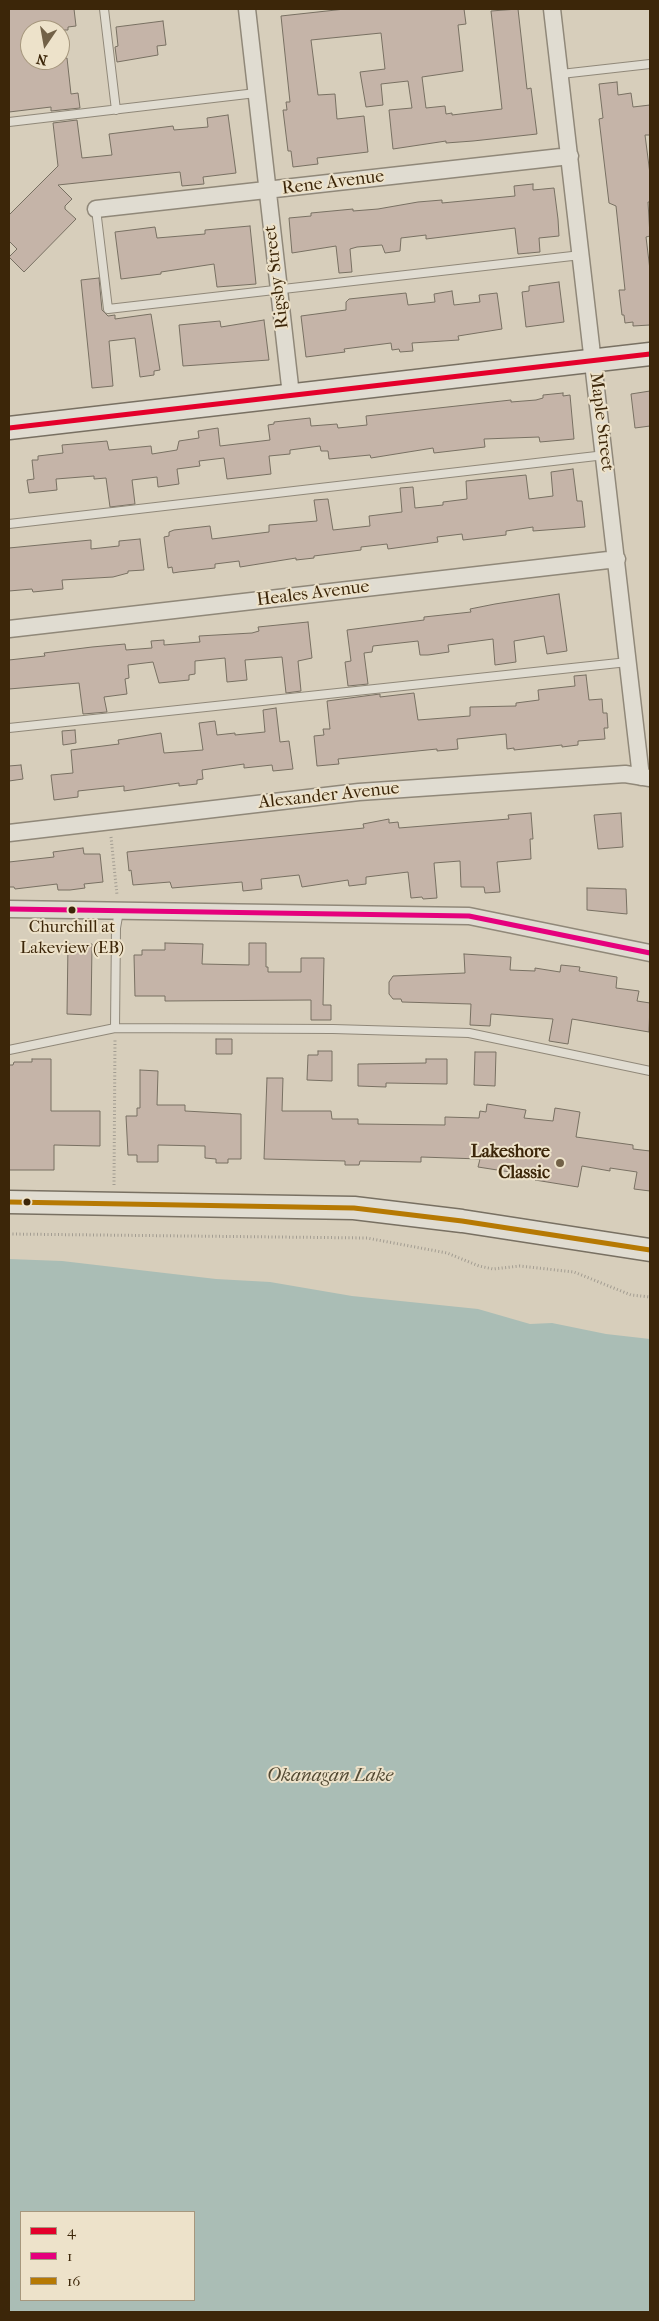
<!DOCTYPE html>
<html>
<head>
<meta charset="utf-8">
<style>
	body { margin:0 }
	#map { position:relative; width:659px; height:2321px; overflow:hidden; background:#d7cebb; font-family:"IM FELL French Canon",serif }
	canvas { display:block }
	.frame { position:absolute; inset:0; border:10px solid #3c2609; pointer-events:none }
	.legend { position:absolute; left:20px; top:2211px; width:175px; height:90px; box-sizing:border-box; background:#ede2ca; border:1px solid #a6977d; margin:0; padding:6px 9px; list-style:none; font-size:15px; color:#3c2609 }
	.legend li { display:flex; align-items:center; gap:10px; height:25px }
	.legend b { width:25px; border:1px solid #a6977d }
	.north { position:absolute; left:20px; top:20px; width:50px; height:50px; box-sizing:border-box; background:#ede2ca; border:1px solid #a6977d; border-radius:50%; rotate:192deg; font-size:14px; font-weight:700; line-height:20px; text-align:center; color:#3c2609 }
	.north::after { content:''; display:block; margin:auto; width:18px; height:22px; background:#726147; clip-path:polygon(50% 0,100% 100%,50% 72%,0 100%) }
</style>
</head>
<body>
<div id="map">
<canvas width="659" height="2321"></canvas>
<div class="frame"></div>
<ul class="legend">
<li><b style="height:6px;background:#e4002b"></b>4</li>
<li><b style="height:6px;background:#e5007d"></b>1</li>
<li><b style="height:6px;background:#b67903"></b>16</li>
</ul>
<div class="north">N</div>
</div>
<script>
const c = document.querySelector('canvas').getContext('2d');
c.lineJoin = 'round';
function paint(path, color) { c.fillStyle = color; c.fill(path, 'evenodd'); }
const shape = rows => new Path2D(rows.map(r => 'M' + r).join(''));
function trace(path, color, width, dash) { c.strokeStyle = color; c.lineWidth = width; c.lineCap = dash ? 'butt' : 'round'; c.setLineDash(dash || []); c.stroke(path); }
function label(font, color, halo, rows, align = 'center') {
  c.font = font + ' "IM FELL French Canon",serif'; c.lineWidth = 4; c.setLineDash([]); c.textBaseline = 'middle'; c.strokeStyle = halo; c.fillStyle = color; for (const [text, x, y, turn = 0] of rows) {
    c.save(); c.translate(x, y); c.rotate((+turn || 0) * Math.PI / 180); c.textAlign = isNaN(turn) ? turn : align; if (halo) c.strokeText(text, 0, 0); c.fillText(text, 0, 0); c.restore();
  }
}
const water = shape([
	[9,1259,62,1261,216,1279,270,1282,352,1296,478,1309,530,1324,552,1323,606,1334,650,1339,650,2312,9,2312],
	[21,2212,194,2212,194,2300,21,2300]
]);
const building = shape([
	[9,9,74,9,76,26,68,27,68,30,30,30,30,62,67,58,71,94,78,93,80,108,51,111,51,107,9,112,9,9],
	[345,9,464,9,466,24,458,25,463,71,422,77,426,108,445,106,446,114,452,113,452,115,502,109,491,11,518,9,527,89,531,88,537,134,473,141,446,143,446,141,393,149,389,110,412,108,408,81,381,84,383,105,366,107,360,72,385,69,381,33,311,40,318,95,335,94,337,119,364,116,368,152,317,158,318,164,293,167,291,151,288,151,283,110,287,110,286,102,290,102,281,16,345,9],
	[163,21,166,45,157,46,158,55,117,62,115,47,118,46,116,27,163,21],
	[617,82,618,95,631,93,633,107,650,105,650,135,645,135,650,174,650,202,648,202,650,236,646,237,650,270,650,325,633,326,633,322,625,323,624,315,622,315,619,290,625,290,616,206,609,203,599,119,603,118,599,84,617,82],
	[228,115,236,173,203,177,204,184,182,186,180,172,58,185,72,199,65,206,65,209,76,219,24,272,9,257,17,249,9,241,9,215,58,166,53,123,77,120,82,158,112,155,109,134,173,126,174,130,208,127,207,118,228,115],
	[533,184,533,190,554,188,558,219,559,236,539,238,540,252,518,254,515,228,426,239,426,235,401,238,400,251,385,253,382,245,357,247,350,249,352,272,339,273,336,246,292,253,289,218,311,216,311,213,353,209,353,211,378,209,418,202,442,200,442,203,515,196,514,186,533,184],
	[250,226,256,284,217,287,214,264,161,272,161,274,121,279,115,232,155,227,157,238,205,234,205,230,250,226],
	[99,278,102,310,108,316,115,315,115,319,151,314,160,370,154,371,154,375,140,377,135,338,109,341,113,386,92,388,81,280,99,278],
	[559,282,564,322,526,327,522,292,529,291,529,286,559,282],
	[452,291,454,305,480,302,479,295,497,293,502,329,458,336,459,340,412,343,413,351,400,352,399,349,392,350,391,343,344,349,345,352,306,357,301,316,346,310,346,302,349,299,406,293,408,305,435,302,434,294,452,291],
	[264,320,269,360,183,366,179,325,220,321,221,327,264,320],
	[650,391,650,426,635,428,631,394,650,391],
	[563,393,563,396,570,395,574,439,540,442,539,437,484,439,485,447,434,453,433,448,371,458,370,455,329,459,328,451,321,451,320,446,290,450,290,454,269,456,271,474,227,479,224,458,199,461,200,466,177,469,179,484,158,487,157,477,132,480,135,504,110,507,106,478,94,479,94,476,56,479,57,490,29,493,27,480,34,479,32,460,38,460,38,456,63,453,62,445,107,441,109,450,151,446,152,454,177,450,179,441,199,438,198,431,218,428,220,446,270,440,268,425,274,424,274,422,310,418,311,426,337,424,338,428,367,425,366,416,511,400,511,402,536,400,543,398,543,395,563,393],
	[573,469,577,501,582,501,585,527,533,531,533,527,506,531,506,535,463,540,462,534,437,537,438,542,388,549,387,544,361,547,361,550,314,556,314,558,296,560,296,558,240,567,239,561,215,564,215,568,179,572,173,573,172,567,168,568,164,537,169,536,169,532,174,530,210,526,212,539,269,532,269,525,317,521,314,500,328,499,333,530,370,526,369,516,402,512,400,488,413,487,415,508,443,505,443,502,467,499,466,481,526,475,529,499,553,496,551,472,573,469],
	[140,539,144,570,128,571,128,573,113,577,62,580,63,589,33,592,32,589,9,591,9,548,91,540,91,549,119,546,119,541,140,539],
	[559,594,567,651,547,654,544,636,514,641,516,662,495,665,493,639,448,645,449,652,428,655,420,655,418,641,373,646,372,652,364,653,368,684,348,686,345,662,351,661,347,630,424,620,424,617,471,612,470,609,495,604,559,594],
	[308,622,312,658,298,661,301,691,286,693,282,657,245,660,247,680,227,682,225,658,195,661,195,674,189,675,189,680,159,683,153,662,128,665,129,678,125,679,127,694,104,697,107,712,83,714,79,683,9,689,9,660,45,656,44,653,92,647,125,644,126,650,152,648,151,641,164,640,164,645,200,642,199,636,252,633,259,631,258,627,308,622],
	[586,675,589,700,602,699,603,713,607,713,608,728,604,728,605,739,578,741,578,745,562,747,562,745,514,750,514,748,507,749,506,734,457,739,458,749,437,751,437,749,338,759,339,764,317,766,314,736,324,735,323,729,330,729,327,701,380,694,380,697,414,693,418,720,470,716,470,707,516,706,516,703,539,700,538,690,575,686,574,676,586,675],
	[276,708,280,742,289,741,293,769,273,771,272,765,244,768,244,764,202,770,203,779,197,780,197,784,179,786,179,783,124,791,124,786,78,791,78,797,54,800,51,775,73,773,71,750,119,744,118,740,161,733,164,753,203,750,199,723,215,721,217,735,235,733,235,735,265,732,263,710,276,708],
	[75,730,76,743,63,745,62,731,75,730],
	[21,765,23,779,9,781,9,766,21,765],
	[531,813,533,839,530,839,531,859,497,862,500,892,485,893,484,887,461,887,460,861,434,863,437,898,423,899,422,897,411,898,408,872,366,877,366,884,349,886,348,880,302,887,299,875,261,879,262,889,243,891,242,882,172,888,170,882,133,885,131,870,129,871,127,852,364,828,363,824,389,819,389,823,398,822,399,828,509,819,508,815,531,813],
	[621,813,623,847,598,849,594,815,621,813],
	[83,848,84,854,100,854,103,882,84,884,85,888,70,890,58,890,57,884,15,889,14,887,9,887,9,862,54,857,53,852,83,848],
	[587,888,626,889,627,914,587,910,587,888],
	[165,943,203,944,202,964,249,965,249,943,266,943,266,967,268,967,268,972,301,972,301,958,324,958,323,1005,331,1005,331,1020,311,1020,311,1000,165,1001,165,996,135,996,134,955,142,955,142,950,165,950,165,943],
	[68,944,92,944,91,1015,67,1014,68,944],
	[464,954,511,957,510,970,535,971,535,968,560,972,561,965,580,967,579,971,617,977,616,988,639,991,637,1001,650,1003,649,1032,572,1019,568,1044,549,1041,553,1019,491,1014,490,1026,470,1025,471,1004,402,1002,401,999,393,999,389,994,389,982,393,976,465,973,464,954],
	[216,1039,232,1039,232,1054,216,1054,216,1039],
	[318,1051,332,1051,332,1081,307,1080,308,1055,318,1055,318,1051],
	[475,1052,496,1052,495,1086,474,1085,475,1052],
	[32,1059,51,1059,51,1111,100,1111,100,1146,54,1145,54,1170,9,1170,9,1065,13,1065,14,1062,32,1062,32,1059],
	[426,1059,447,1059,447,1084,386,1083,386,1087,358,1086,358,1064,426,1063,426,1059],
	[140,1070,158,1071,157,1105,185,1105,185,1111,241,1114,241,1159,228,1159,228,1163,216,1163,216,1159,205,1158,205,1146,158,1145,158,1162,137,1162,137,1155,128,1155,126,1116,137,1116,137,1108,140,1108,140,1070],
	[267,1078,283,1078,282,1111,331,1111,332,1119,358,1119,358,1124,445,1125,445,1117,479,1118,480,1111,486,1112,487,1104,526,1110,524,1118,553,1121,555,1108,580,1112,576,1137,633,1145,633,1149,650,1151,650,1191,634,1189,637,1172,610,1168,610,1171,582,1166,578,1187,535,1180,536,1176,478,1167,480,1159,421,1157,421,1162,360,1161,359,1165,345,1165,345,1161,264,1159,267,1078]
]);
const path = shape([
	[111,837,117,895],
	[114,1185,115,1038],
	[9,1234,367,1238,447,1253,479,1266,493,1269,520,1266,574,1272,631,1295,650,1297]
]);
const lane = shape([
	[104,9,116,110],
	[561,74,650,64],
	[9,122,256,93],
	[96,209,108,309,581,255],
	[9,524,605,455],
	[9,728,628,662],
	[119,911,116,928,115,1028,333,1029,469,1033,650,1071],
	[9,1050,115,1028]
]);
const street = shape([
	[247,9,291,395],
	[552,9,641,777],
	[96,209,570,156],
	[9,629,617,559],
	[9,833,359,792,625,774,650,778],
	[9,909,469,916,650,953]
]);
const secondary = shape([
	[9,428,650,354],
	[9,1202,354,1208,462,1221,650,1250]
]);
const bus1 = shape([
	[9,428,650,354]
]);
const bus2 = shape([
	[9,909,469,916,650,953]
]);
const bus3 = shape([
	[9,1202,354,1208,462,1221,650,1250]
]);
const markers = [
	[72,910,4.5,"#3c2609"],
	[560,1163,5,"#726147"],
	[27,1202,4.5,"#3c2609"]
];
const busNames = [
	["Churchill at",72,928],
	["Lakeview (EB)",72,949]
];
const streetNames = [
	["Rene Avenue",333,183,-7],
	["Rigsby Street",277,277,-97],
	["Maple Street",601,422,83],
	["Heales Avenue",313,594,-7],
	["Alexander Avenue",329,796,-6]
];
const poiNames = [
	["Lakeshore",550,1153],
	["Classic",550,1174]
];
const waterNames = [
	["Okanagan Lake",330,1776]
];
paint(water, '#aabdb5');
paint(building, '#c5b4a8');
trace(building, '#787062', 1);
trace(lane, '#908879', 10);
trace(street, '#908879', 19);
trace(secondary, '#787062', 25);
trace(path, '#a29c91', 3, [1, 2.5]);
trace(lane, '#e0dcd1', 8);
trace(street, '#e0dcd1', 16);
trace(secondary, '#e0dcd1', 22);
trace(bus1, '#e4002b', 5);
trace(bus2, '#e5007d', 5);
trace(bus3, '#b67903', 5);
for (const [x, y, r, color] of markers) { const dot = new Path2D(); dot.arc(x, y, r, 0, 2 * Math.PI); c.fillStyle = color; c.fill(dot); trace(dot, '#ede2ca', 2); }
label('17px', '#3c2609', '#ede2ca', busNames);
label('18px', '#3c2609', '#ede2ca', streetNames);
label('bold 18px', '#3c2609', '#ede2ca', poiNames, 'right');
label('italic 19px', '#534a34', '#ede2ca', waterNames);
</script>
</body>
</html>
